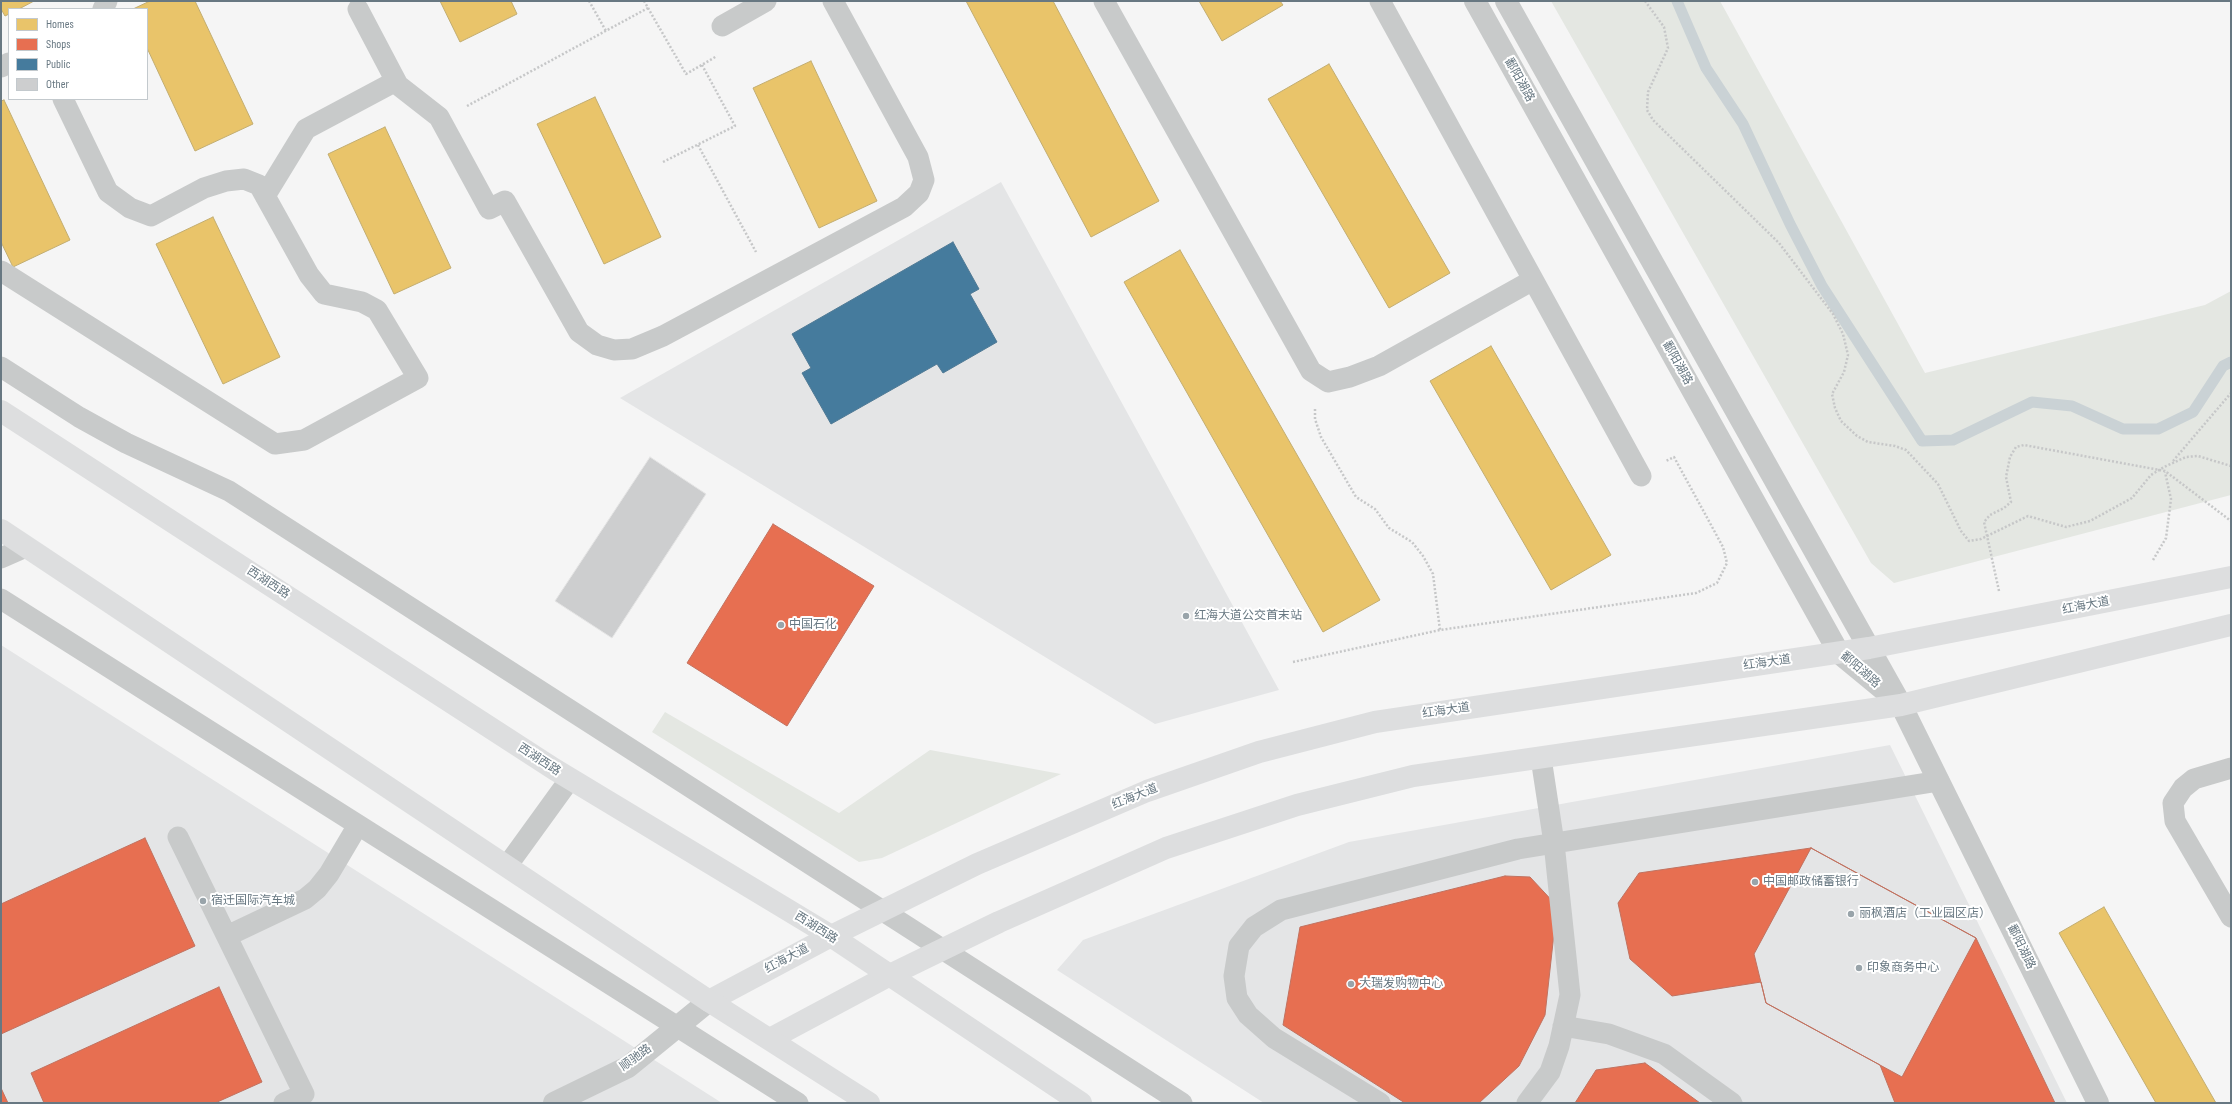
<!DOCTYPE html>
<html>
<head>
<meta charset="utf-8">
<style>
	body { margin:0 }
	#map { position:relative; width:2232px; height:1104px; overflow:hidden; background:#f5f5f5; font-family:"Sofia Sans Condensed",sans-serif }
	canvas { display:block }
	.frame { position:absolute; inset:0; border:2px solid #687882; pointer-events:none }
	.legend { position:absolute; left:8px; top:8px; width:140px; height:92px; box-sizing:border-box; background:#fff; border:1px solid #c3c9cd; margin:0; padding:5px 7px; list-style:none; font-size:12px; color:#687882 }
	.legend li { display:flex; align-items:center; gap:8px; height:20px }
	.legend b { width:20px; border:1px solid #c3c9cd }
</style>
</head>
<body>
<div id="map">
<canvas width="2232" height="1104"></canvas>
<div class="frame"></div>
<ul class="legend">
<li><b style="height:11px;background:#e9c46a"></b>Homes</li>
<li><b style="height:11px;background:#e76f51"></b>Shops</li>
<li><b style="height:11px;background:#457b9d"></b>Public</li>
<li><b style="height:11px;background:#cdcecf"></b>Other</li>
</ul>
</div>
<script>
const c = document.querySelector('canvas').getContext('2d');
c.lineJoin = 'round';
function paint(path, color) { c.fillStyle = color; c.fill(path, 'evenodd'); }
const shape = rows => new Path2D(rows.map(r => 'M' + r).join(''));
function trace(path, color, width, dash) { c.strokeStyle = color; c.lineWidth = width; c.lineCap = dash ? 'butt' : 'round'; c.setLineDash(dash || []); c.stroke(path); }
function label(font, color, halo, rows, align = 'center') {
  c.font = font + ' "Sofia Sans Condensed","Noto Sans SC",sans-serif'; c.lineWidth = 4; c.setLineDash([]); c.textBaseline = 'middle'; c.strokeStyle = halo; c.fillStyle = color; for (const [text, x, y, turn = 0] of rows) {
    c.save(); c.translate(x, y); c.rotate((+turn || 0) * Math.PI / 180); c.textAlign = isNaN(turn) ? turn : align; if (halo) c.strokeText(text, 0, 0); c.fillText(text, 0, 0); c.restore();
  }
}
const built = shape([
	[1001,182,1279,690,1155,724,620,398],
	[1,645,207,776,722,1103,1,1103],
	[1890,745,2067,1103,1264,1103,1057,970,1083,940,1349,842]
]);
const green = shape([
	[1551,1,1720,1,1925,373,2205,305,2231,291,2231,495,1894,583,1871,563],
	[665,712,839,813,930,750,1061,774,882,858,859,862,652,732]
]);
const homes = shape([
	[1,1,34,1,19,9,9,9,9,14,5,16,1,9,1,1],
	[150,1,195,1,253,124,195,151,147,48,147,9,133,9,150,1],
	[440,1,511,1,517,14,460,42,440,1],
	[966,1,1053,1,1159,201,1091,237,966,1],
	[1199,1,1280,1,1283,5,1222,41,1199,1],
	[811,61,877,201,819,228,753,88,811,61],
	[1329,64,1450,273,1389,308,1268,99,1329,64],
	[595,97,661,237,604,264,537,124,595,97],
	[4,100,70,240,13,267,1,242,1,101,4,100],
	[385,127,451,268,394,294,328,154,385,127],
	[213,217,280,357,223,384,156,244,213,217],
	[1180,250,1380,600,1323,632,1124,282,1180,250],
	[1491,346,1611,555,1551,590,1430,381,1491,346],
	[2104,907,2216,1103,2156,1103,2059,933,2104,907]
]);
const shops = shape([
	[773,524,874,586,787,726,687,663,773,524],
	[145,838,195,946,1,1034,1,904,145,838],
	[1811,848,1976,938,2055,1103,1895,1103,1880,1065,1766,1003,1761,982,1672,996,1630,959,1618,903,1639,873,1811,848],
	[1811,848,1976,938,1902,1077,1766,1003,1754,954,1811,848],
	[1505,876,1530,877,1557,906,1545,1015,1519,1066,1479,1103,1405,1103,1283,1025,1300,927,1505,876],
	[219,987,262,1082,215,1103,44,1103,31,1073,219,987],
	[1645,1063,1700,1103,1575,1103,1596,1070,1645,1063],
	[1,1088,8,1103,1,1103,1,1088]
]);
const public = shape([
	[953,242,979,289,970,294,997,342,943,373,937,364,831,424,802,373,811,368,792,334,953,242]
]);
const stream = shape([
	[1677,1,1706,68,1743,124,1790,224,1822,286,1922,441,1953,440,2032,402,2072,406,2123,429,2158,429,2193,412,2223,366,2231,362]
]);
const building = shape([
	[650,457,706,494,612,638,555,601,650,457]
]);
const path = shape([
	[589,1,606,31],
	[644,1,686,74,717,56],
	[1645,1,1664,27,1668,48,1648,92,1647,110,1653,120,1779,243,1833,314,1843,334,1848,355,1844,372,1832,394,1835,408,1841,421,1857,436,1868,442,1895,446,1906,450,1938,484,1961,531,1969,541,1981,539,2028,516,2066,527,2090,521,2132,498,2151,475,2164,467,2186,457,2198,456,2231,466],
	[467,106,648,8],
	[698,145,756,252],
	[663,162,735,126,702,65],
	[1315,409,1315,419,1321,437,1356,497,1375,509,1389,528,1412,542,1423,556,1433,574,1440,630],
	[2173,461,2231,393],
	[2153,560,2166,538,2171,499,2165,472],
	[1999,591,1984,522,1990,515,2004,508,2011,502,2006,477,2010,457,2016,447,2024,445,2165,471,2231,521],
	[1293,662,1440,630,1696,593,1717,583,1727,563,1723,547,1674,457,1666,461]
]);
const service = shape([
	[1104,1,1311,371,1328,382,1350,377,1379,366,1533,280],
	[1380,1,1641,476],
	[103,9,107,1],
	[358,9,398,85,439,117,489,209,505,201,579,332,597,345,614,350,632,349,663,336,904,207,919,193,924,180,918,157,833,1],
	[722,26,766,1],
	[1,67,9,63],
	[265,196,306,129,396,81],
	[1,271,275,444,304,440,418,378,377,310,362,302,324,294,309,275,259,185,244,179,226,181,204,188,151,216,130,208,108,192,63,99],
	[1,367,79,417,126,443,229,491,1182,1103],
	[1,558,26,547],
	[1,599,798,1103],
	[2231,768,2194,779,2183,788,2173,803,2175,821,2231,917],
	[178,837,304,1094,284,1103],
	[507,866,570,779],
	[227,936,305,899,317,889,329,874,358,825],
	[1563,1026,1609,1034,1664,1054,1732,1103],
	[1380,1103,1274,1038,1248,1015,1237,998,1234,976,1239,946,1254,927,1281,910,1518,849,1939,781],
	[1527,1103,1550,1072,1559,1046,1570,995,1554,843,1541,758]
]);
const minor = shape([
	[554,1103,628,1067,709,1001]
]);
const tertiary = shape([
	[1475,1,1839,653,1890,695],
	[1506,1,1901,705,2098,1103]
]);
const secondary = shape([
	[709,1001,831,936,977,864,1147,791,1259,752,1375,722,1869,648,2231,577],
	[770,1039,888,976,999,922,1166,848,1297,805,1413,776,1901,705,2231,625]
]);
const primary = shape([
	[1,411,554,769,831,936,1081,1103],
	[1,530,709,1001,869,1103]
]);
const markers = [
	[1186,616,4,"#99a4aa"],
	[781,625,4,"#99a4aa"],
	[1755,882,4,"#99a4aa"],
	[203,901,4,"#99a4aa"],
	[1851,914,4,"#99a4aa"],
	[1859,968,4,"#99a4aa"],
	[1351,984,4,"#99a4aa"]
];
const streetNames = [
	["鄱阳湖路",1519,80,61],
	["鄱阳湖路",1677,363,61],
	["西湖西路",268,583,33],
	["红海大道",2086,606,-11],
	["红海大道",1767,663,-8],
	["鄱阳湖路",1860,670,41],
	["红海大道",1446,711,-8],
	["西湖西路",539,760,33],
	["红海大道",1135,797,-22],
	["西湖西路",816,928,32],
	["鄱阳湖路",2021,947,64],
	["红海大道",787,959,-28],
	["顺驰路",636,1058,-36]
];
const poiNames = [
	["红海大道公交首末站",1194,616],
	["中国石化",789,625],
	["中国邮政储蓄银行",1763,882],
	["宿迁国际汽车城",211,901],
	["丽枫酒店（工业园区店）",1859,914],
	["印象商务中心",1867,968],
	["大瑞发购物中心",1359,984]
];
paint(built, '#e4e5e6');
paint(green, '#e4e7e2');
paint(homes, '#e9c46a');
trace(homes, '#c2ad71', 1);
paint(shops, '#e76f51');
trace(shops, '#c17260', 1);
paint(public, '#457b9d');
trace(public, '#507a95', 1);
trace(stream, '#cad2d5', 11);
paint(building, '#cdcecf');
trace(building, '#e4e4e4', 1);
trace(path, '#c6c7c8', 2.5, [2, 2]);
trace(service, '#c8caca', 21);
trace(minor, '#c8caca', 22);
trace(tertiary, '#c8caca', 22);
trace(secondary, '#dddedf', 22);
trace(primary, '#dddedf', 22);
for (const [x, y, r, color] of markers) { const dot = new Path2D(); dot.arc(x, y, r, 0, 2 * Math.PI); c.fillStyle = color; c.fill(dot); trace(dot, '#fff', 1.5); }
label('12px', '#687882', '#fff', streetNames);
label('12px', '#687882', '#fff', poiNames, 'left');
</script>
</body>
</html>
